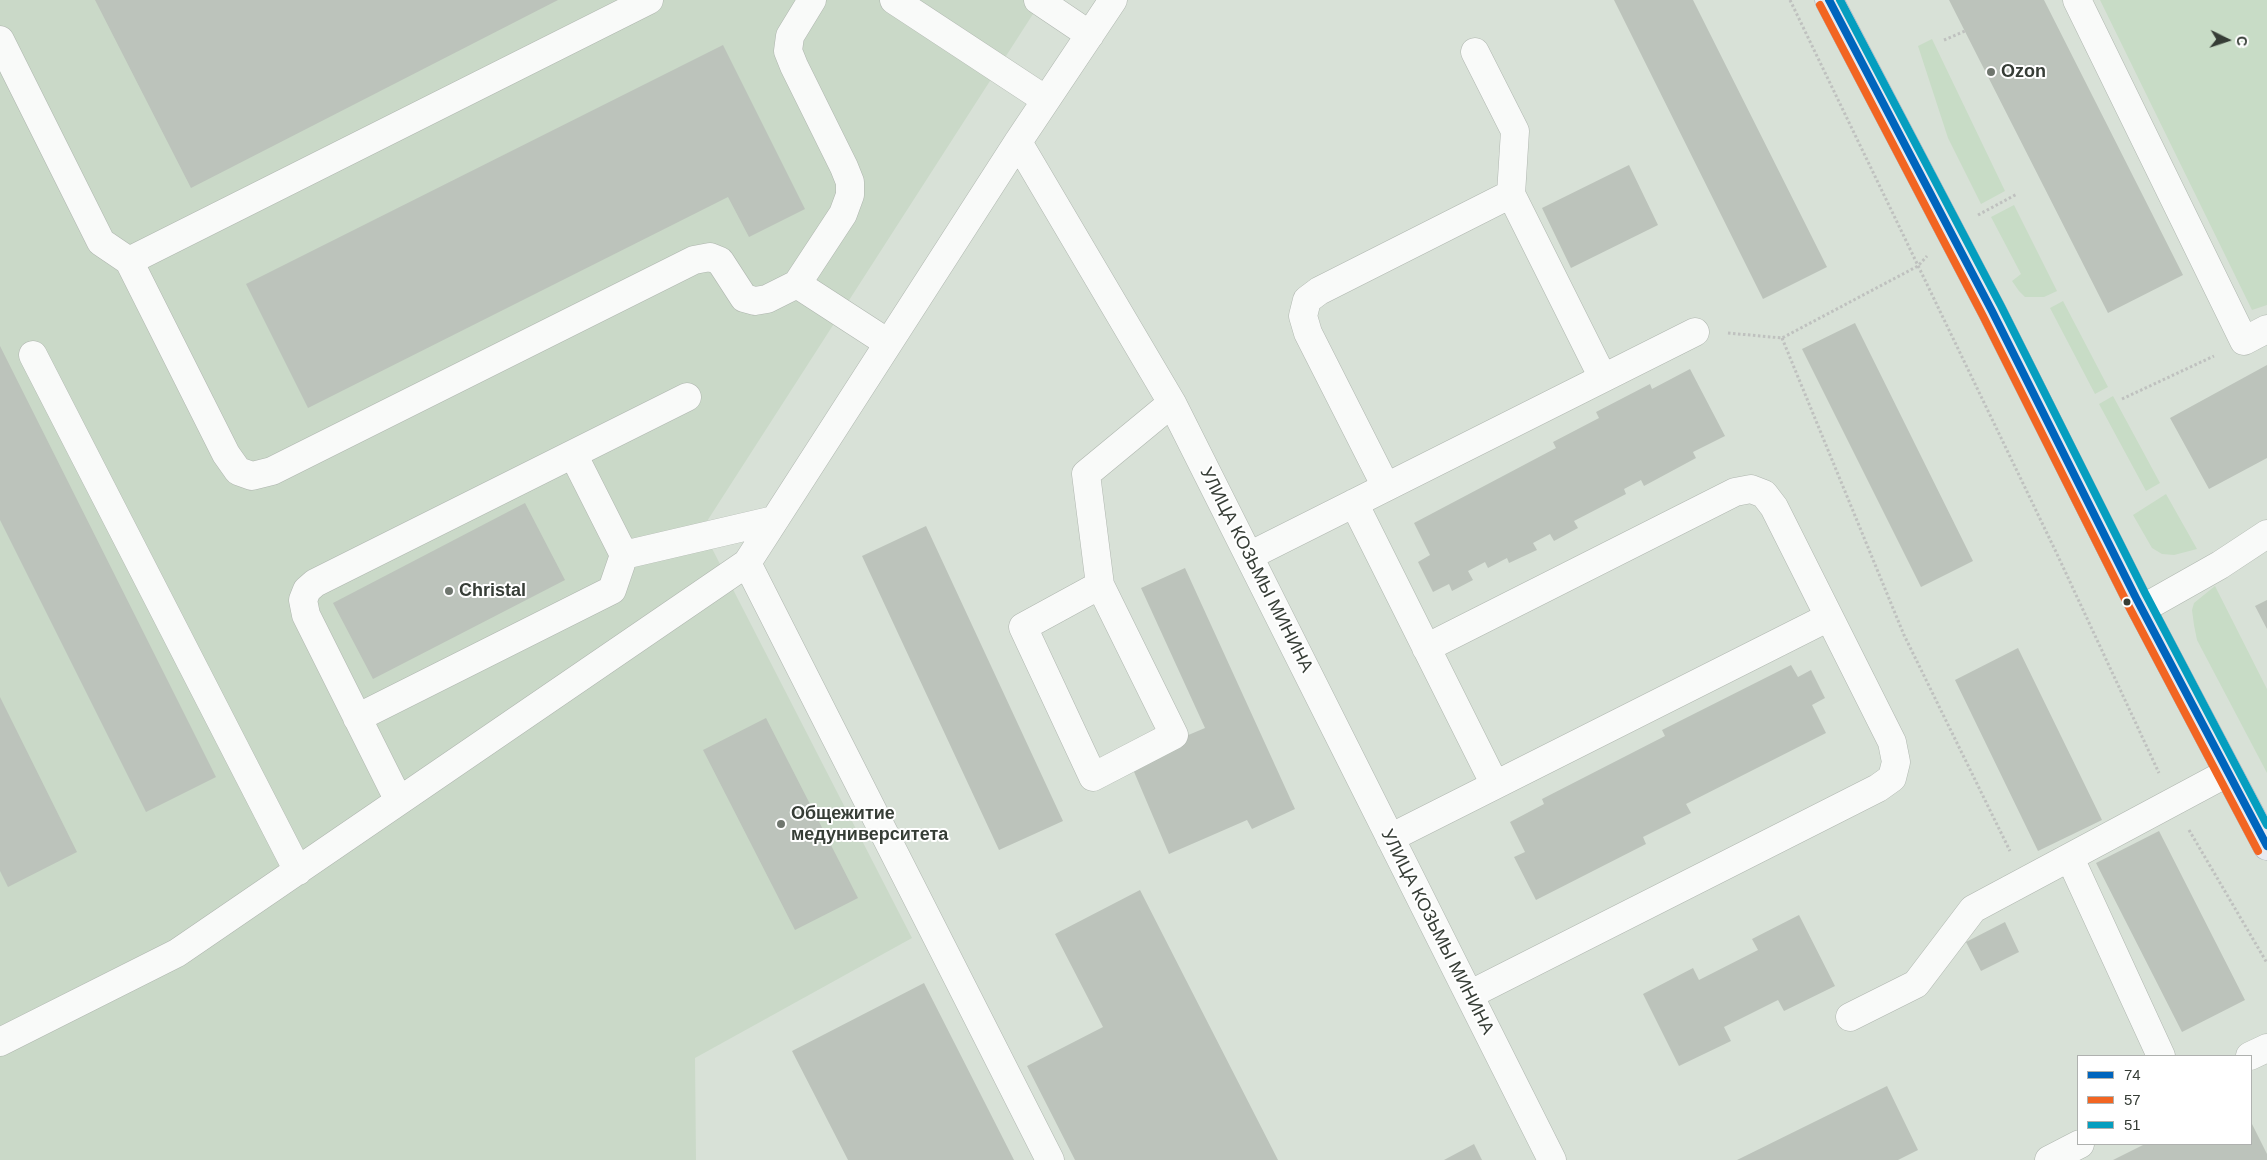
<!DOCTYPE html>
<html>
<head>
<meta charset="utf-8">
<style>
	body { margin:0 }
	#map { position:relative; width:2267px; height:1160px; overflow:hidden; background:#d8e1d7; font-family:Helvetica,sans-serif }
	canvas { display:block }
	.legend { position:absolute; left:2077px; top:1055px; width:175px; height:90px; box-sizing:border-box; background:#fff; border:1px solid #afb1af; margin:0; padding:6px 9px; list-style:none; font-size:15px; color:#363d36 }
	.legend li { display:flex; align-items:center; gap:10px; height:25px }
	.legend b { width:25px; border:1px solid #afb1af }
	.north { position:absolute; left:2202px; top:15px; width:50px; height:50px; -webkit-text-stroke:4px #fff; paint-order:stroke; rotate:94deg; font-size:14px; font-weight:700; line-height:20px; text-align:center; color:#363d36 }
	.north::after { content:''; display:block; margin:auto; width:18px; height:22px; background:#363d36; clip-path:polygon(50% 0,100% 100%,50% 72%,0 100%) }
</style>
</head>
<body>
<div id="map">
<canvas width="2267" height="1160"></canvas>
<ul class="legend">
<li><b style="height:6px;background:#0065bd"></b>74</li>
<li><b style="height:6px;background:#f26522"></b>57</li>
<li><b style="height:6px;background:#059ebf"></b>51</li>
</ul>
<div class="north">С</div>
</div>
<script>
const c = document.querySelector('canvas').getContext('2d');
c.lineJoin = 'round';
function paint(path, color) { c.fillStyle = color; c.fill(path, 'evenodd'); }
const shape = rows => new Path2D(rows.map(r => 'M' + r).join(''));
function trace(path, color, width, dash) { c.strokeStyle = color; c.lineWidth = width; c.lineCap = dash ? 'butt' : 'round'; c.setLineDash(dash || []); c.stroke(path); }
function label(font, color, halo, rows, align = 'center') {
  c.font = font + ' Helvetica,sans-serif'; c.lineWidth = 4; c.setLineDash([]); c.textBaseline = 'middle'; c.strokeStyle = halo; c.fillStyle = color; for (const [text, x, y, turn = 0] of rows) {
    c.save(); c.translate(x, y); c.rotate((+turn || 0) * Math.PI / 180); c.textAlign = isNaN(turn) ? turn : align; if (halo) c.strokeText(text, 0, 0); c.fillText(text, 0, 0); c.restore();
  }
}
const built = shape([
	[0,0,1042,0,702,529,912,938,695,1058,696,1160,0,1160]
]);
const green = shape([
	[2100,0,2267,0,2267,305,2252,310],
	[1932,39,2005,191,1981,204,1948,138,1918,46],
	[2014,205,2057,291,2044,297,2025,297,2019,291,2012,281,2021,274,1991,217],
	[2063,301,2108,387,2095,394,2050,308],
	[2113,396,2160,483,2146,491,2099,404],
	[2166,494,2197,549,2174,555,2162,554,2152,548,2133,515],
	[2215,586,2267,689,2267,773,2197,640,2194,625,2192,610,2194,603]
]);
const building = shape([
	[95,0,558,0,191,188],
	[1614,0,1693,0,1827,267,1763,299],
	[1949,0,2044,0,2183,275,2108,313],
	[723,45,805,209,749,237,728,197,308,408,246,284],
	[1629,165,1658,225,1571,268,1542,208],
	[1855,323,1973,561,1921,587,1802,349],
	[0,346,216,777,146,812,0,520],
	[2267,365,2267,458,2209,489,2170,418],
	[1690,369,1725,436,1693,452,1696,458,1644,486,1641,480,1624,489,1626,494,1574,521,1578,528,1554,541,1550,534,1533,543,1537,550,1509,563,1507,558,1488,568,1485,562,1468,571,1473,580,1452,591,1449,584,1433,592,1418,562,1430,555,1414,523,1556,448,1553,442,1599,418,1596,412,1650,384,1652,389],
	[525,503,565,580,373,679,333,603],
	[926,526,1063,821,999,850,862,556],
	[1185,568,1295,809,1252,829,1247,820,1169,854,1129,760,1205,728,1141,588],
	[2267,600,2267,629,2255,606],
	[2018,648,2102,820,2038,851,1955,680],
	[1791,665,1798,677,1811,670,1825,698,1812,705,1826,733,1686,804,1691,813,1643,837,1646,844,1536,900,1514,857,1525,852,1510,822,1544,804,1542,799,1665,736,1662,730],
	[0,697,77,852,8,887,0,871],
	[766,718,858,898,795,930,703,750],
	[2159,831,2245,1000,2182,1032,2096,863],
	[1140,890,1278,1160,1075,1160,1027,1066,1103,1027,1055,934],
	[1799,915,1835,986,1784,1011,1778,1000,1724,1027,1731,1041,1679,1066,1643,994,1693,968,1699,980,1758,950,1752,939],
	[2005,922,2019,952,1981,971,1966,942],
	[924,983,1014,1160,848,1160,792,1051],
	[1887,1086,1918,1150,1898,1160,1737,1160],
	[2251,1122,2267,1154,2267,1160,2113,1160,2145,1144,2251,1144],
	[1474,1144,1482,1160,1444,1160]
]);
const path = shape([
	[1790,0,2057,554,2159,773],
	[1944,40,1965,31],
	[1978,215,2017,194],
	[1728,333,1782,338,1918,266,1927,256],
	[1782,338,1904,635,2010,851],
	[2122,399,2214,356],
	[2189,830,2267,963]
]);
const minor = shape([
	[894,0,1046,100],
	[1038,0,1090,35],
	[2077,0,2244,341,2267,329],
	[0,40,101,242,129,261,649,0],
	[1475,52,1515,131,1511,194],
	[1018,142,1172,403,1552,1160],
	[129,261,226,454,238,471,252,476,272,471,694,260,710,257,720,261,744,298,755,301,767,299,797,284,843,214,850,195,850,182,844,167,794,66,788,51,790,36,812,0],
	[797,284,888,343],
	[33,355,298,871],
	[573,454,687,397],
	[1386,487,1308,333,1303,316,1307,300,1319,291,1511,194,1603,378],
	[1354,503,1495,785],
	[624,555,774,520],
	[1249,556,1695,332],
	[747,563,1050,1160],
	[1100,585,1174,735,1093,777,1023,627,1100,585,1086,474,1172,403],
	[2142,609,2220,565,2267,534],
	[1426,648,1735,492,1751,489,1764,494,1774,507,1892,742,1896,762,1892,778,1878,788,1469,995],
	[357,718,612,590,624,555,573,454,315,583,307,590,303,600,306,615,399,801],
	[1390,838,1829,617],
	[2070,858,2161,1056],
	[1850,1017,1916,984,1973,909,2227,773],
	[0,1042,177,953,747,563,1018,142,1113,0],
	[2250,1056,2267,1048],
	[2049,1160,2080,1144]
]);
const major = shape([
	[1829,0,1992,311,2136,598,2267,846]
]);
const bus1 = shape([
	[1829,0,1992,311,2136,598,2267,846]
]);
const bus2 = shape([
	[1820,5,1983,316,2127,603,2258,851]
]);
const bus3 = shape([
	[1840,0,2001,306,2145,593,2267,825]
]);
const markers = [
	[1991,72,5,"#6f766e"],
	[449,591,5,"#6f766e"],
	[2127,602,4.5,"#363d36"],
	[781,824,5,"#6f766e"]
];
const poiNames = [
	["Ozon",2001,72],
	["Christal",459,591],
	["Общежитие",791,814],
	["медуниверситета",791,835]
];
const streetNames = [
	["УЛИЦА КОЗЬМЫ МИНИНА",1256,570,63],
	["УЛИЦА КОЗЬМЫ МИНИНА",1437,932,63]
];
paint(built, '#cad9c8');
paint(green, '#c8dcc6');
paint(building, '#bcc3bb');
trace(minor, '#afb6af', 29);
trace(major, '#a7adb6', 29);
trace(path, '#bfc1bf', 3, [2.5, 2.5]);
trace(minor, '#f9faf9', 28);
trace(major, '#e7eaf0', 28);
trace(bus1, '#0065bd', 8);
trace(bus2, '#f26522', 8);
trace(bus3, '#059ebf', 8);
for (const [x, y, r, color] of markers) { const dot = new Path2D(); dot.arc(x, y, r, 0, 2 * Math.PI); c.fillStyle = color; c.fill(dot); trace(dot, '#fff', 2); }
label('bold 18px', '#363d36', '#fff', poiNames, 'left');
label('18px', '#363d36', '#fff', streetNames);
</script>
</body>
</html>
